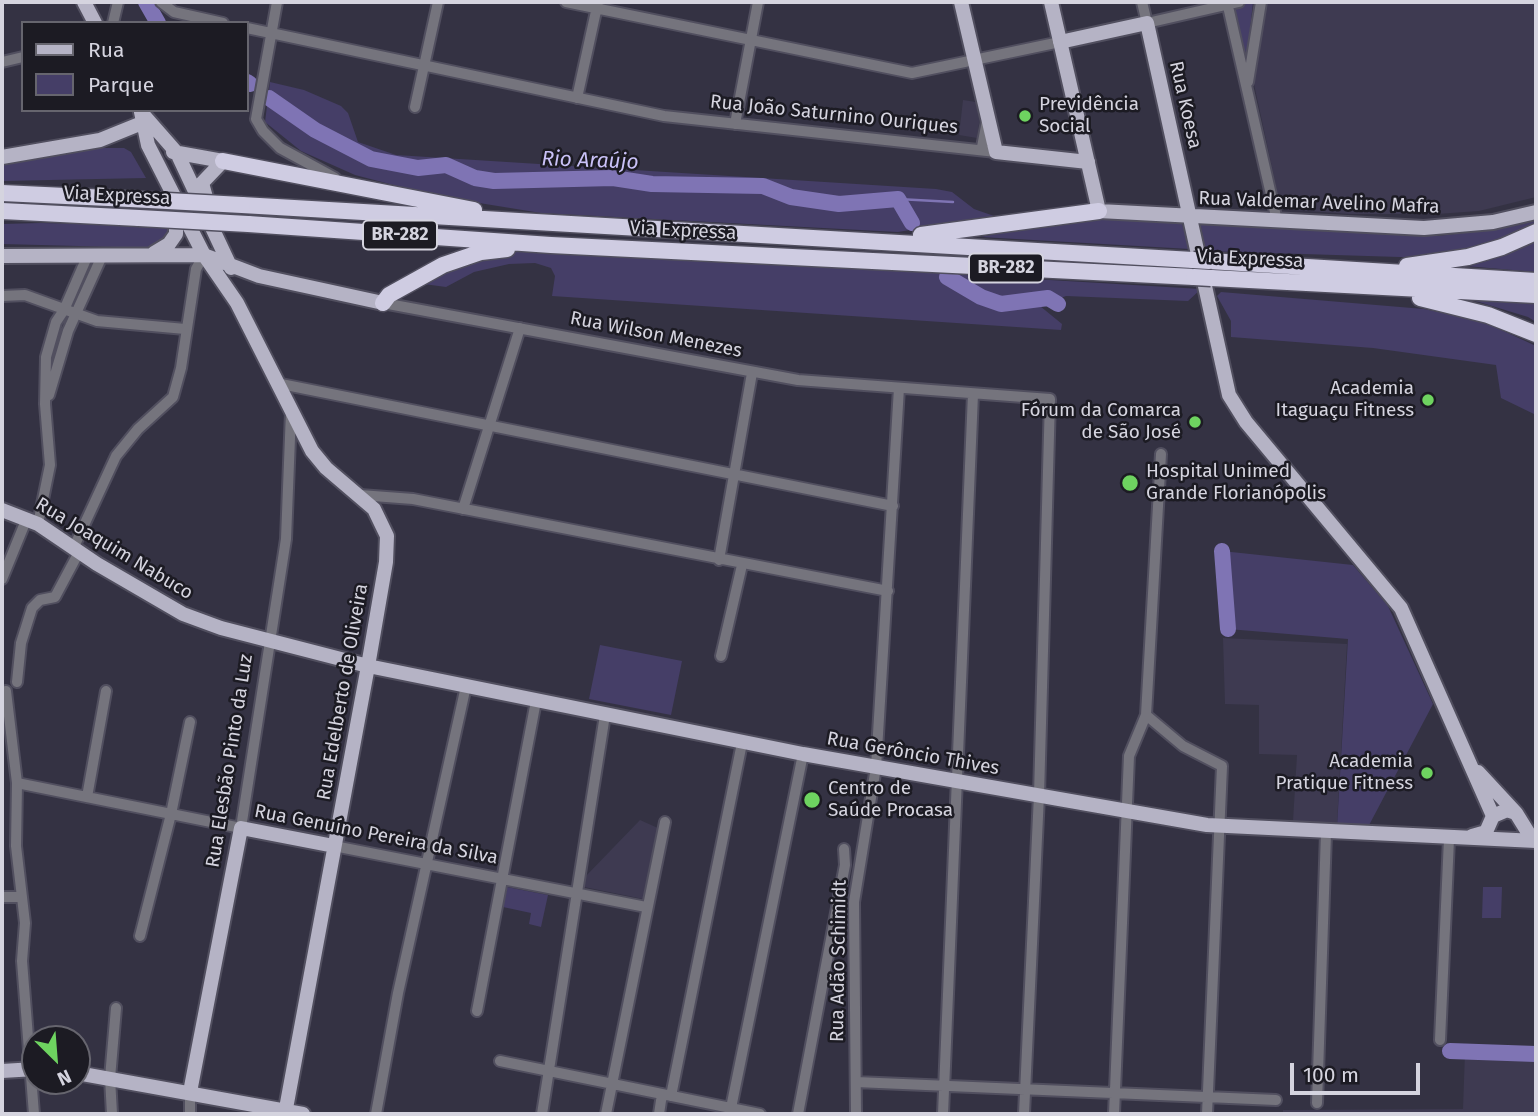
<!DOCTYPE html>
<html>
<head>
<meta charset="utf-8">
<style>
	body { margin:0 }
	#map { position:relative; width:1538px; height:1116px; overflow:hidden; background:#343243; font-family:"Fira Sans",sans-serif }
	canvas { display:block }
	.frame { position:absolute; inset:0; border:4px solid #d5d4df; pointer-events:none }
	.legend { position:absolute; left:21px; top:21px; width:228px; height:91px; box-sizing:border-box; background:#1c1b23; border:2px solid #66656e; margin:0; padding:9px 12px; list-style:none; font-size:21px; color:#d5d4df }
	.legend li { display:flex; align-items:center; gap:14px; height:35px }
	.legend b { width:35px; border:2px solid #66656e }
	.north { position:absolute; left:21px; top:1025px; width:70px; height:70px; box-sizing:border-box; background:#1c1b23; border:2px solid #66656e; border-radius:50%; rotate:155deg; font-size:19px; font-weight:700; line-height:28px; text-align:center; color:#d5d4df }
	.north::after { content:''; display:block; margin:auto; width:24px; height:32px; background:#6ed360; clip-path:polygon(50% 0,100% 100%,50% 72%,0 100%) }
	.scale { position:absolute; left:1290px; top:1063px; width:130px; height:32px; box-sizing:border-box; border:4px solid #d5d4df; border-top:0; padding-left:9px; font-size:21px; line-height:24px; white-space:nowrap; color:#d5d4df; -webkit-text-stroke:5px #1c1b23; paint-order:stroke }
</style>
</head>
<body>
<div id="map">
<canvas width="1538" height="1116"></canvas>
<div class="frame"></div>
<ul class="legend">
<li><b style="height:9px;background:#b5b3c5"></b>Rua</li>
<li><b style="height:19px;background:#453e67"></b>Parque</li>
</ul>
<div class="north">N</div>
<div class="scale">100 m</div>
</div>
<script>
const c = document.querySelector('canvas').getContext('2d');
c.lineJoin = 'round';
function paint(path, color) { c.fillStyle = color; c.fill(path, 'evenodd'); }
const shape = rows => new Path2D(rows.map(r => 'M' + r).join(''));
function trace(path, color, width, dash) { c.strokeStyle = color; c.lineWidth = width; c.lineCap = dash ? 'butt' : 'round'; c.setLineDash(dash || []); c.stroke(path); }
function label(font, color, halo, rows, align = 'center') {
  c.font = font + ' "Fira Sans",sans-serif'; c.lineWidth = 5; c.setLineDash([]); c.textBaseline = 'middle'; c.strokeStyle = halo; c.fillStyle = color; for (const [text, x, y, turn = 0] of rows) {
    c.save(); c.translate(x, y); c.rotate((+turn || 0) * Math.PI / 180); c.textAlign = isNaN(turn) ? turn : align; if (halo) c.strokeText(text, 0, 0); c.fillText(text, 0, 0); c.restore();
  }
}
const built = shape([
	[1266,2,1536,2,1536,197,1479,211,1437,214,1349,214,1281,209,1252,75],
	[963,100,982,103,977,138,959,135],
	[1223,638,1347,644,1337,823,1293,821,1297,755,1259,754,1259,705,1225,704],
	[640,820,660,829,643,899,584,887,585,877],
	[1465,1052,1536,1052,1536,1114,1283,1114,1283,1110,1463,1109]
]);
const green = shape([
	[1253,2,1247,57,1231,6],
	[270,82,304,90,341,106,348,113,358,142,396,155,936,189,952,192,974,209,994,216,898,232,541,213,436,196,355,175,301,151,265,122],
	[85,148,124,148,131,152,146,178,2,181,2,165],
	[1081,216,1181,221,1190,249,981,237],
	[1536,221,1536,226,1515,238,1432,258,1206,251,1200,222,1438,236,1505,228],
	[40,223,172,226,163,241,154,248,2,244,2,224],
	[1536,240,1536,272,1454,265,1510,252],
	[527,249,1201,289,1188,301,1066,296,1040,306,1062,324,1061,330,552,296,555,276,551,268,535,263,509,264,474,272,446,287,416,283,499,253],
	[1221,292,1424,309,1482,321,1536,346,1536,415,1501,398,1496,365,1373,348,1231,337,1231,321,1217,296],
	[1469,299,1536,302,1536,322,1528,317],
	[1222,551,1353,565,1388,606,1433,704,1367,829,1337,827,1348,639,1228,629],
	[600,645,682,661,671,715,589,699],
	[507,887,548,895,541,927,529,924,531,913,503,907],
	[1483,887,1502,887,1501,918,1482,918]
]);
const stream = shape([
	[898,199,953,202]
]);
const river = shape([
	[146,2,158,23],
	[247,82,250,84],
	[269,98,315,130,371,159,418,168,446,165,475,178,494,181,613,178,652,184,763,186,791,197,839,204,898,199,912,223],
	[947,277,981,297,1001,304,1048,298,1058,304],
	[1222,551,1228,629],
	[1450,1051,1536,1054]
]);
const minor = shape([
	[161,2,174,12,223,23],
	[277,2,256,119,263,131,280,148,335,178],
	[566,2,912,73,1060,42],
	[1142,2,1147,23,1239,2],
	[1227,2,1277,221],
	[113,23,118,2],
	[247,28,664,116,996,152],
	[2,62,23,57],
	[1248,82,1261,2],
	[577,98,598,2],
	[415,107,438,2],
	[735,124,758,2],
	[982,147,987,121],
	[2,296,25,295,97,321,185,329],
	[383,303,798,380,1050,399,1039,795,1024,1114],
	[276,383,893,506],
	[49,395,68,331,102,256],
	[360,495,413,499,888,591],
	[463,509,520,328],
	[38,524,50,465,45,404,46,357,56,322,64,310,87,257],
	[73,549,116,456,138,429,173,397,181,368,196,269,204,255],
	[719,560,752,373],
	[2,579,27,518],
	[721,656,742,565],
	[17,682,21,643,32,608,40,600,55,597,79,552],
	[6,691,17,783,16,846,25,923,22,961,34,1114],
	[1146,715,1183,746,1222,766,1207,1114],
	[17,783,241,828,286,539,291,412],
	[87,797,106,691],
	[334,846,646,907],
	[2,897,20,897],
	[140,936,171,814,190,722],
	[477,1011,536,701],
	[1440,1040,1449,839],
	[500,1061,760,1114],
	[856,1082,1276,1100],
	[190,1092,190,1114],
	[671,1096,742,743],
	[1317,1103,1326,833],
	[731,1108,803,754],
	[112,1114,110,1078,116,1008],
	[376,1114,398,993,466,686],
	[542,1114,605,715],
	[606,1114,665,822],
	[659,1114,662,1094],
	[798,1114,845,865,844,849],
	[856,1114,854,902,876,767,899,388],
	[943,1114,973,394],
	[1114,1114,1129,756,1146,715,1161,454]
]);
const major = shape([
	[84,2,95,23],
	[961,2,996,152,1088,162],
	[1051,2,1099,211,1424,228,1493,222,1536,212],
	[1060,42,1147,23,1229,395,1246,422,1401,608,1493,816],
	[141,112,148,145,204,255,237,303,312,451,326,468,374,509,387,536,386,562,368,666,285,1114],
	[141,112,177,153,231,268],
	[173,152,223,161],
	[2,157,100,140,142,123],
	[207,201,202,183,223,161],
	[154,253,169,244,176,234,176,219,173,212],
	[2,256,204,255,259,276,383,303],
	[2,510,38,524,97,564,183,614,221,628,368,666,803,754,1207,825,1536,841],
	[1478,772,1516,813],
	[1472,836,1486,832,1493,816,1507,810,1516,813,1529,834,1536,837],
	[2,1071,35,1069],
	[77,1073,303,1114],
	[190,1092,241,828,334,846]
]);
const highway = shape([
	[223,161,474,210],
	[2,193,130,199],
	[242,205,1193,260],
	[2,211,139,218],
	[248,224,551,245,1194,277],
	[921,235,1099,211],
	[1209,261,1536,281],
	[1407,266,1468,257,1502,247,1536,232],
	[1211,278,1536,295],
	[1420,298,1488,315,1536,334],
	[383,303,389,295,443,265,481,252,507,249]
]);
const highwayBridge = shape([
	[130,199,242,205],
	[139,218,248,224],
	[1193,260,1209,261],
	[1194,277,1211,278]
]);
const markers = [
	[1025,116,7,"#6ed360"],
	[1428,400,7,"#6ed360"],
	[1195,422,7,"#6ed360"],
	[1130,483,9,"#6ed360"],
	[1427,773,7,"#6ed360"],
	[812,800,9,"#6ed360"]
];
const shields = [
	[400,235,74],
	[1006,268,74]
];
const shieldNames = [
	["BR-282",400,235],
	["BR-282",1006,268]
];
const poiNames = [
	["Previdência",1039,105],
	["Social",1039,127],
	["Academia",1414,389,"right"],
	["Itaguaçu Fitness",1414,411,"right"],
	["Fórum da Comarca",1181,411,"right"],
	["de São José",1181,433,"right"],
	["Hospital Unimed",1146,472],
	["Grande Florianópolis",1146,494],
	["Academia",1413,762,"right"],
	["Pratique Fitness",1413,784,"right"],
	["Centro de",828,789],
	["Saúde Procasa",828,811]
];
const streetNames = [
	["Rua Koesa",1185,105,77],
	["Rua João Saturnino Ouriques",834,115,6],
	["Via Expressa",117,196,3],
	["Rua Valdemar Avelino Mafra",1319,203,2],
	["Via Expressa",683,231,3],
	["Via Expressa",1250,259,3],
	["Rua Wilson Menezes",656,335,11],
	["Rua Joaquim Nabuco",114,549,31],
	["Rua Edelberto de Oliveira",343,692,-80],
	["Rua Gerôncio Thives",913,754,10],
	["Rua Elesbão Pinto da Luz",230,761,-81],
	["Rua Genuíno Pereira da Silva",376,835,11],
	["Rua Adão Schimidt",839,961,-89]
];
const waterNames = [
	["Rio Araújo",590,161,2]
];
paint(built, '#3e3a51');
paint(green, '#453e67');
trace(stream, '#7f74b4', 2.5);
trace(river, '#7f74b4', 16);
trace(minor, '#514f5f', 14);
trace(major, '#514f5f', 18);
trace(highway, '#514f5f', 19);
trace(minor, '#75747d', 10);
trace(major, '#b5b3c5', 14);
trace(highway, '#cfcce2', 16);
trace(highwayBridge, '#514f5f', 19, []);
trace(highwayBridge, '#cfcce2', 16);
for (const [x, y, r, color] of markers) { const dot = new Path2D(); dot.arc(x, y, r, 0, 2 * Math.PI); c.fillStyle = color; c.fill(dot); trace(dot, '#1c1b23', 2.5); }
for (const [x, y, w] of shields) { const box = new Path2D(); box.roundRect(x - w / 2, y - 14.5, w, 29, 5); c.fillStyle = '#1c1b23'; c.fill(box); trace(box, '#d5d4df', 2); }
label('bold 18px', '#d5d4df', null, shieldNames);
label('19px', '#d5d4df', '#1c1b23', poiNames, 'left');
label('19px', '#d5d4df', '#1c1b23', streetNames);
label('italic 21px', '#c9c1f7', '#1c1b23', waterNames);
</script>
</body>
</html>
